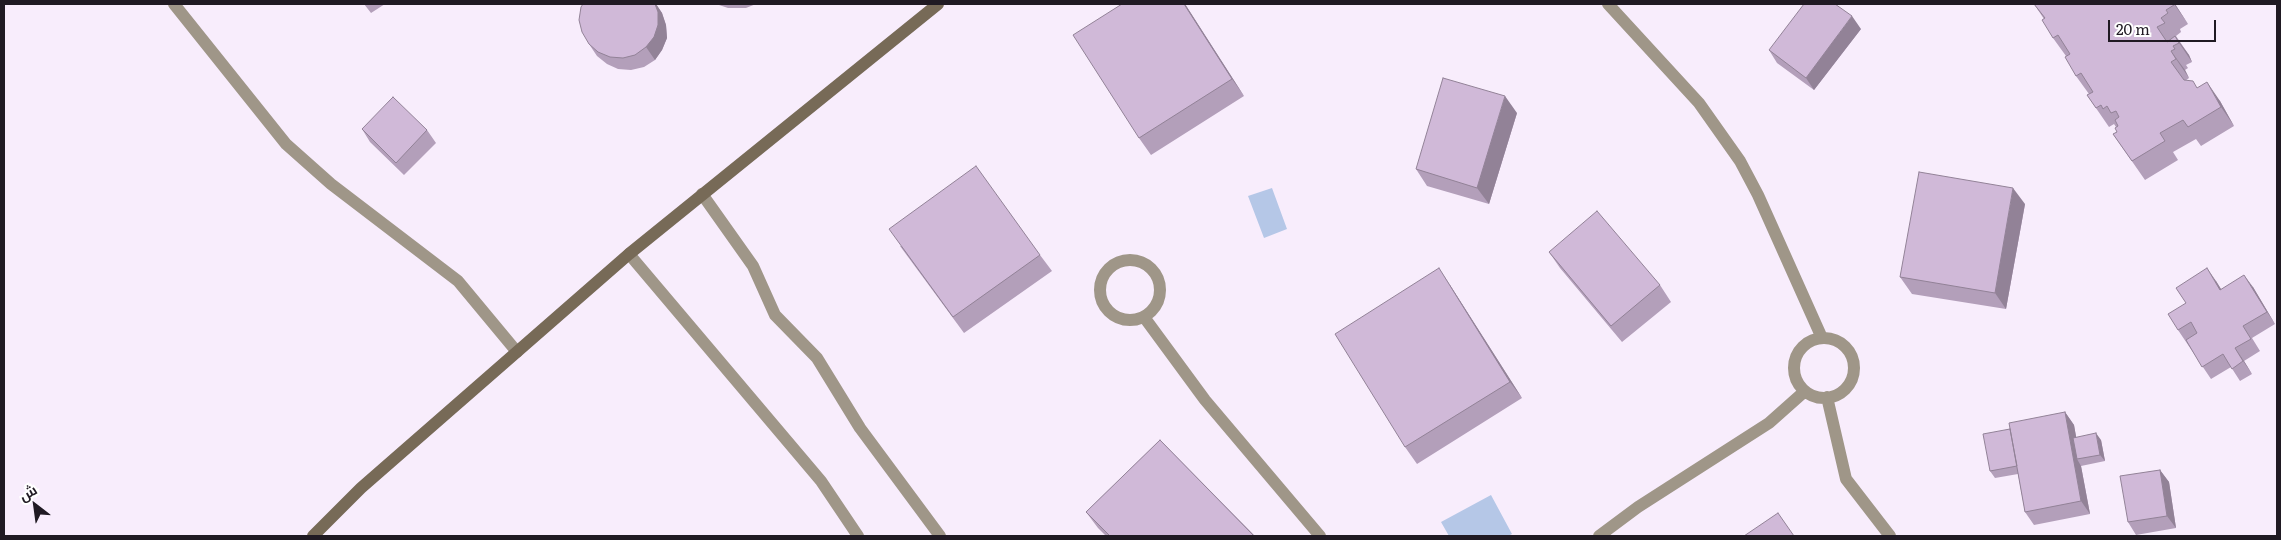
<!DOCTYPE html>
<html>
<head>
<meta charset="utf-8">
<style>
	body { margin:0 }
	#map { position:relative; width:2281px; height:540px; overflow:hidden; background:#f8edfc; font-family:Literata,Cairo,serif }
	canvas { display:block }
	.frame { position:absolute; inset:0; border:5px solid #201a23; pointer-events:none }
	.north { position:absolute; left:10px; top:480px; width:50px; height:50px; -webkit-text-stroke:4px #fff; paint-order:stroke; rotate:330deg; font-size:14px; font-weight:700; line-height:20px; text-align:center; color:#201a23 }
	.north::after { content:''; display:block; margin:auto; width:18px; height:22px; background:#201a23; clip-path:polygon(50% 0,100% 100%,50% 72%,0 100%) }
	.scale { position:absolute; left:2108px; top:20px; width:108px; height:22px; box-sizing:border-box; border:2px solid #201a23; border-top:0; padding-left:6px; font-size:15px; line-height:18px; white-space:nowrap; color:#201a23; -webkit-text-stroke:4px #fff; paint-order:stroke }
</style>
</head>
<body>
<div id="map">
<canvas width="2281" height="540"></canvas>
<div class="frame"></div>
<div class="north">ش</div>
<div class="scale">20 m</div>
</div>
<script>
const c = document.querySelector('canvas').getContext('2d');
c.lineJoin = 'round';
function paint(path, color) { c.fillStyle = color; c.fill(path, 'evenodd'); }
const shape = rows => new Path2D(rows.map(r => 'M' + r).join(''));
function trace(path, color, width, dash) { c.strokeStyle = color; c.lineWidth = width; c.lineCap = dash ? 'butt' : 'round'; c.setLineDash(dash || []); c.stroke(path); }
const water = shape([
	[1272,188,1287,229,1264,238,1248,196],
	[1491,495,1512,534,1508,536,1449,536,1441,522]
]);
const street = shape([
	[174,4,286,144,331,184,458,281,517,352],
	[1608,4,1699,103,1740,161,1758,195,1822,338],
	[702,194,753,266,775,315,817,358,860,428,940,536],
	[629,254,821,481,858,536],
	'1100 290a30 30 0 1 1 60 0a30 30 0 1 1-60 0Z',
	[1144,317,1205,400,1320,536],
	'1794 368a30 30 0 1 1 60 0a30 30 0 1 1-60 0Z',
	[1827,397,1846,479,1890,536],
	[1599,536,1638,507,1769,423,1805,391]
]);
const secondary = shape([
	[313,536,361,488,629,254,938,4]
]);
const wall = shape([
	[364,4,385,4,371,13],
	[583,4,656,4,662,13,666,25,667,38,662,50,655,60,644,67,631,70,618,69,607,64,597,56,589,44],
	[716,4,756,4,746,8,728,8],
	[1185,4,1244,96,1151,155,1139,138],
	[2034,4,2175,4,2188,24,2180,29,2181,32,2176,36,2189,55,2192,62,2186,65,2188,68,2185,70,2189,78,2185,81,2220,101,2234,126,2201,146,2196,139,2173,152,2178,160,2145,180,2113,134,2117,132,2116,127,2114,124,2109,127,2087,95,2089,94,2076,76,2066,56,2053,38,2044,19],
	[1861,29,1814,90,1777,63,1769,50],
	[1517,113,1489,204,1427,186,1416,169],
	[362,129,427,130,436,143,404,175,370,142],
	[2025,204,2006,309,1912,294,1900,277],
	[900,246,1040,255,1052,271,964,333],
	[1549,252,1660,285,1671,302,1622,342,1560,268],
	[2216,281,2221,289,2253,287,2275,324,2252,338,2260,351,2244,361,2252,374,2240,381,2231,367,2211,379,2178,330,2186,303],
	[1450,285,1522,398,1417,464,1405,447],
	[2065,412,2074,425,2076,437,2101,440,2105,461,2081,466,2090,514,2034,525,2025,512,2018,474,1995,478,1990,471,2010,429],
	[1160,440,1255,536,1106,536,1098,528,1086,512],
	[2160,470,2169,482,2176,528,2136,535,2128,522]
]);
const shadedWall = shape([
	[655,4,656,4,662,13,666,25,667,38,662,50,655,60,646,47],
	[1184,4,1185,4,1244,96,1232,79],
	[2174,4,2175,4,2188,24],
	[1852,16,1861,29,1814,90,1806,78],
	[2175,36,2189,55,2192,62,2179,43],
	[2171,51,2185,70,2189,78,2176,59],
	[2207,82,2220,101,2234,126,2221,107],
	[1505,96,1517,113,1489,204,1477,188],
	[2013,188,2025,204,2006,309,1995,293],
	[1439,268,1450,285,1522,398,1510,382],
	[2207,268,2216,281,2229,302,2220,290],
	[2244,275,2253,287,2275,324,2267,312],
	[2235,348,2244,361,2252,374,2243,361],
	[2065,412,2074,425,2080,458,2077,459,2081,466,2090,514,2081,501],
	[2096,433,2101,440,2105,461,2100,455],
	[2160,470,2169,482,2176,528,2167,516]
]);
const building = shape([
	[583,4,655,4,658,12,658,25,654,37,646,47,635,55,623,58,610,57,598,52,589,44,582,32,579,20,581,7,583,4],
	[1122,4,1184,4,1232,79,1139,138,1073,35,1122,4],
	[1804,4,1835,4,1852,16,1806,78,1769,50,1804,4],
	[2034,4,2174,4,2174,5,2166,10,2168,13,2161,18,2165,23,2157,27,2167,42,2175,36,2179,43,2173,46,2175,49,2171,51,2176,59,2171,62,2184,80,2193,81,2197,88,2207,82,2221,107,2188,127,2183,120,2160,133,2165,141,2132,161,2113,134,2117,132,2115,128,2118,126,2115,120,2119,117,2116,111,2111,113,2107,106,2103,109,2101,105,2096,108,2087,95,2093,92,2081,73,2076,76,2065,57,2070,54,2058,35,2053,38,2042,20,2045,18,2034,4],
	[1443,78,1505,96,1477,188,1416,169,1443,78],
	[393,97,427,130,396,163,362,129,393,97],
	[976,166,1040,255,953,317,889,229,976,166],
	[1919,172,2013,188,1995,293,1900,277,1919,172],
	[1597,211,1660,285,1611,326,1549,252,1597,211],
	[1439,268,1510,382,1405,447,1335,334,1439,268],
	[2207,268,2220,290,2244,275,2267,312,2243,326,2251,339,2235,348,2243,361,2232,369,2223,354,2202,367,2186,340,2197,333,2191,322,2178,330,2168,314,2186,303,2176,288,2207,268],
	[2065,412,2081,501,2025,512,2009,423,2065,412],
	[2010,429,2017,466,1990,471,1983,434,2010,429],
	[2096,433,2100,455,2077,459,2073,438,2096,433],
	[1160,440,1254,536,1110,536,1086,512,1160,440],
	[2160,470,2167,516,2128,522,2120,476,2160,470],
	[1778,513,1794,536,1744,536,1778,513]
]);
paint(water, '#b5c7e7');
trace(street, '#9f9688', 12);
trace(secondary, '#776a57', 12);
paint(wall, '#b39fba');
paint(shadedWall, '#928297');
paint(building, '#d0b9d8');
trace(building, '#928297', 1);
</script>
</body>
</html>
